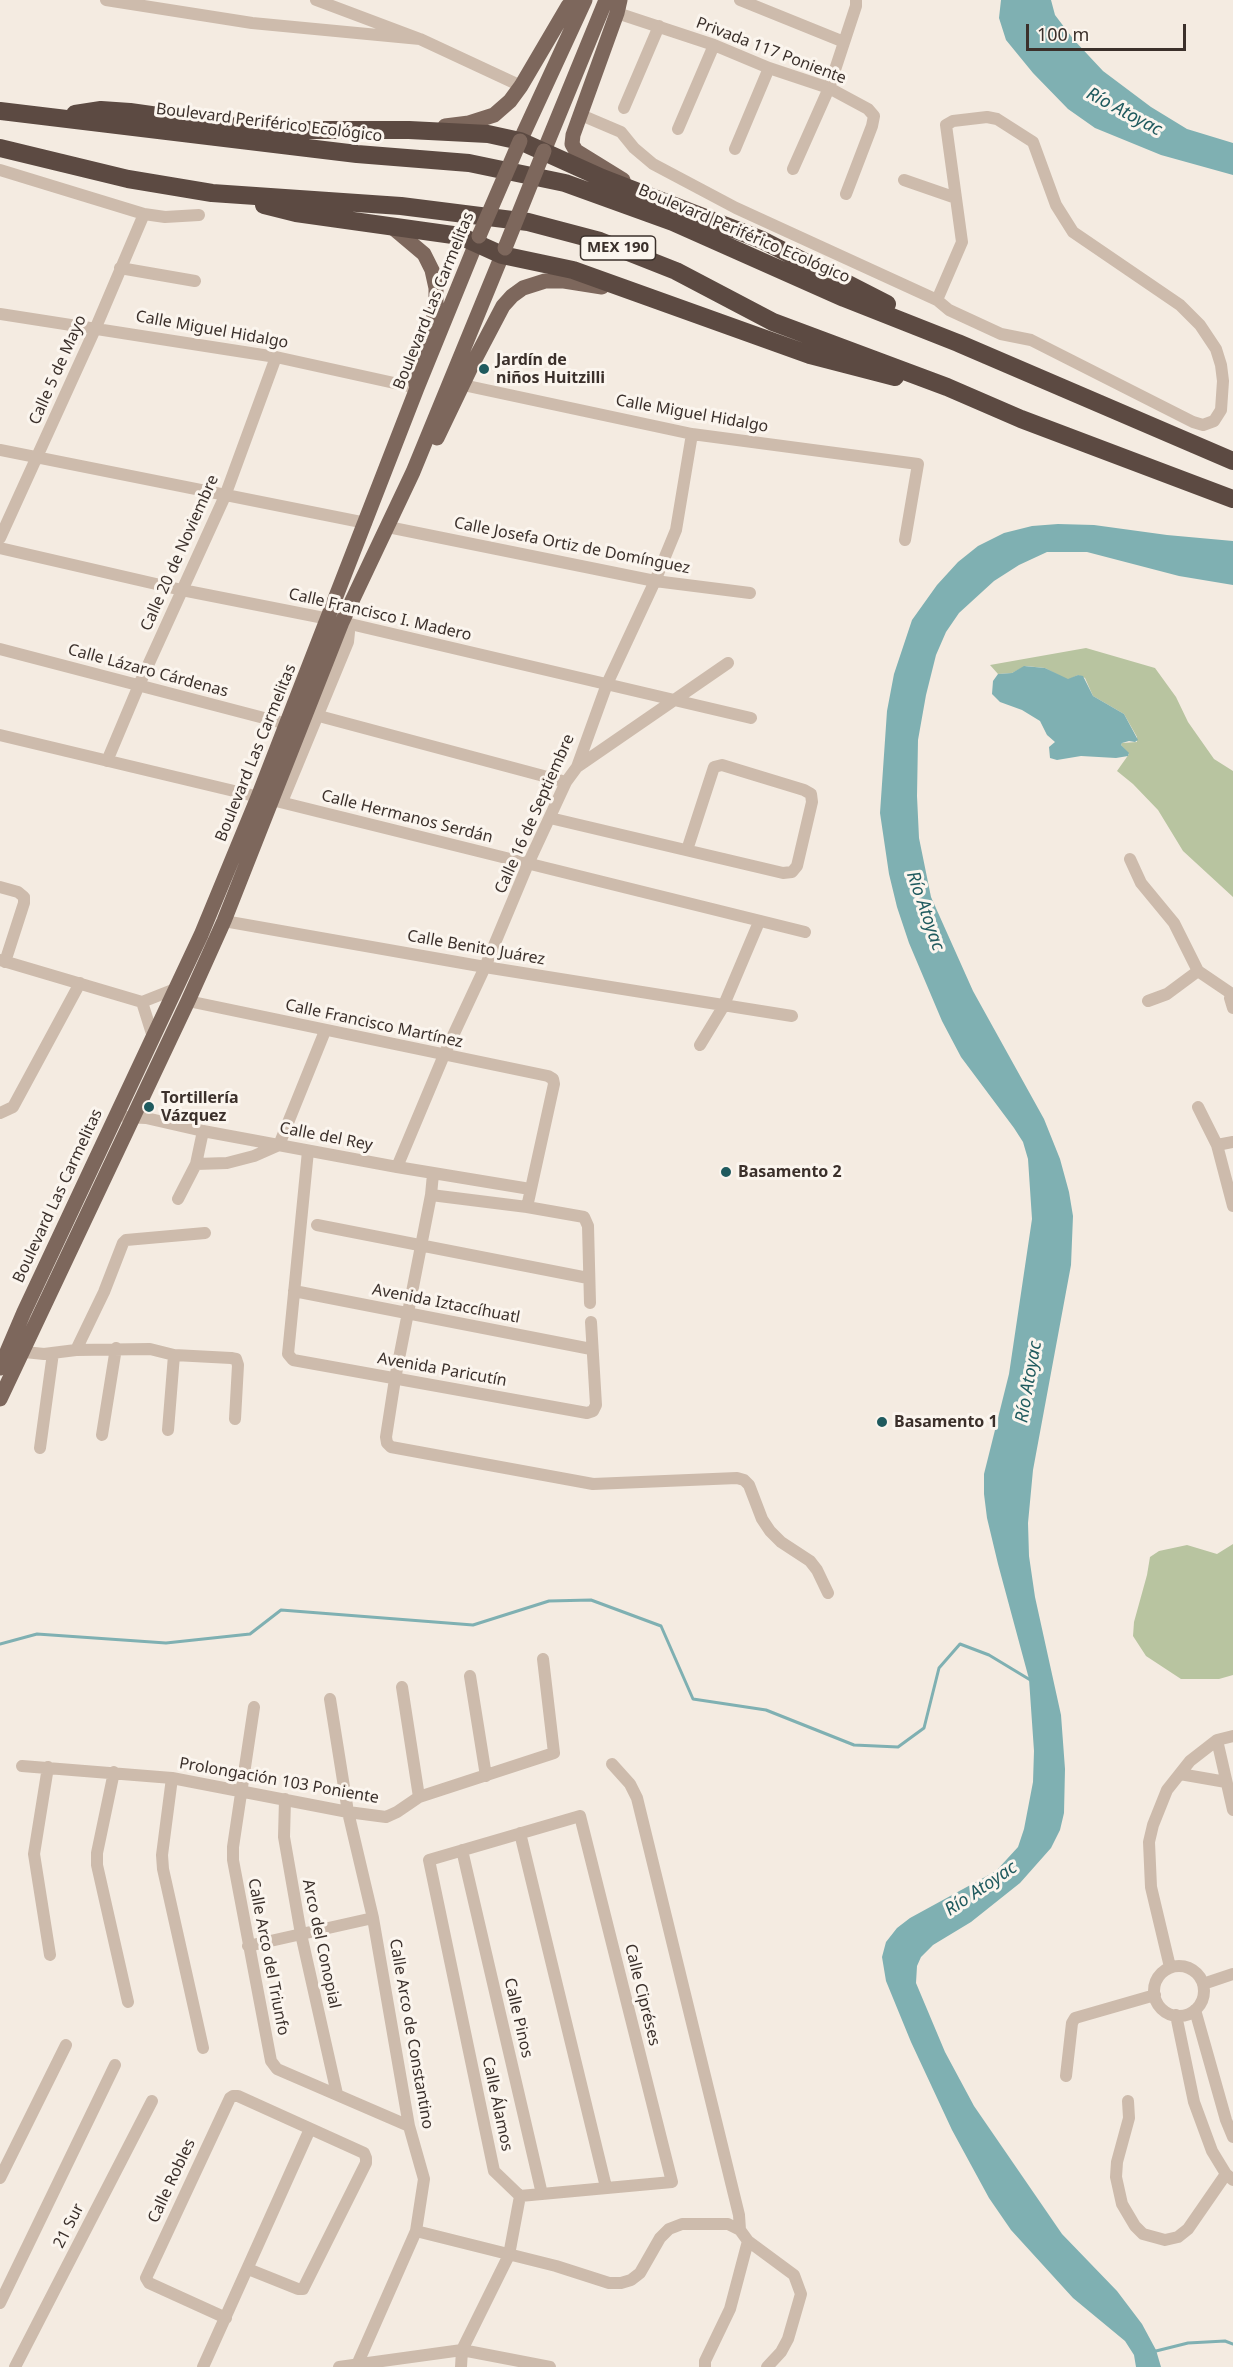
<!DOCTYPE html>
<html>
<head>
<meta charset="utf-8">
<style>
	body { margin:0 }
	#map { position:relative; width:1233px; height:2367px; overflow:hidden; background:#f4ebe1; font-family:"Noto Sans",sans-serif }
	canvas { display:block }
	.scale { position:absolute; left:1026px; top:24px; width:160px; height:27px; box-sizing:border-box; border:3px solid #3b302b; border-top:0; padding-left:8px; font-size:18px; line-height:21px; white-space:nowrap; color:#3b302b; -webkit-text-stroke:4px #fbf5ee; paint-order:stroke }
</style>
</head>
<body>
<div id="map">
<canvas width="1233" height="2367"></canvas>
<div class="scale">100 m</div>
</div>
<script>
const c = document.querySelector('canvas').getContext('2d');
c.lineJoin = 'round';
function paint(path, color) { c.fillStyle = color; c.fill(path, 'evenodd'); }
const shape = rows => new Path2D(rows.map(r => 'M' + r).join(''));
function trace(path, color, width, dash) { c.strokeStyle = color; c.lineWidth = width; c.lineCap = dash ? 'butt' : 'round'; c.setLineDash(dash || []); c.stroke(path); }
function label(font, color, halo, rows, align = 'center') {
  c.font = font + ' "Noto Sans",sans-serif'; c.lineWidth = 6; c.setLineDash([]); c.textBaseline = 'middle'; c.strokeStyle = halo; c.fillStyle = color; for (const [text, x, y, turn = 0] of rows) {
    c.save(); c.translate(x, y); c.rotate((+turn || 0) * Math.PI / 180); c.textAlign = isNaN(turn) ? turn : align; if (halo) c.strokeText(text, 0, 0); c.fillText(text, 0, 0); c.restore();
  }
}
const green = shape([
	[1086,648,1155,668,1176,697,1188,722,1214,759,1233,771,1233,897,1183,851,1158,810,1133,784,1117,771,1129,754,1121,745,1122,743,1137,742,1137,737,1124,714,1093,696,1085,678,1078,675,1068,680,1045,668,1026,666,1012,673,998,674,990,665],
	[1233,1544,1233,1675,1219,1679,1181,1679,1146,1656,1133,1636,1134,1622,1147,1575,1150,1557,1159,1551,1187,1545,1217,1554]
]);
const water = shape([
	[1001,0,1051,0,1055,15,1074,40,1103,71,1151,107,1187,129,1233,143,1233,175,1161,155,1095,128,1068,109,1033,73,1006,40,999,18],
	[1058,524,1094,525,1167,535,1233,541,1233,585,1179,576,1087,552,1047,552,1019,565,994,581,959,613,946,632,936,655,926,695,918,740,917,796,919,838,931,897,973,991,1044,1119,1060,1159,1069,1192,1073,1216,1071,1265,1033,1470,1028,1523,1029,1556,1035,1597,1061,1715,1065,1769,1064,1813,1060,1830,1051,1848,1020,1883,971,1922,933,1945,921,1957,917,1966,916,1983,945,2052,974,2106,1062,2234,1117,2291,1142,2324,1156,2350,1161,2367,1136,2367,1134,2355,1125,2341,1073,2298,1011,2230,989,2198,952,2130,911,2042,886,1981,882,1957,886,1942,897,1928,910,1918,996,1871,1018,1847,1024,1829,1033,1782,1034,1751,1029,1679,998,1564,987,1518,984,1494,984,1474,1009,1374,1032,1219,1028,1159,1023,1142,1014,1128,961,1057,942,1021,909,943,897,907,889,874,880,813,887,711,894,674,912,620,937,585,958,562,978,546,1004,533,1032,526],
	[1024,666,1045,668,1068,679,1078,675,1083,676,1093,696,1124,714,1138,740,1135,742,1129,741,1122,743,1121,745,1129,753,1128,756,1116,758,1081,756,1057,760,1050,758,1049,747,1055,742,1047,735,1040,721,1022,710,1000,702,992,694,993,681,998,674,1012,673]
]);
const stream = shape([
	[0,1644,37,1634,166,1643,250,1634,281,1610,473,1625,549,1601,591,1600,661,1626,693,1699,766,1710,854,1745,898,1747,924,1728,939,1668,960,1644,989,1655,1032,1681],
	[1152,2352,1188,2343,1225,2341,1233,2344]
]);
const minor = shape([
	[106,0,252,23,420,39],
	[316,0,420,39,521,86],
	[740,0,844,42],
	[620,7,617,13,714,45,769,68,829,88,868,109,874,116,872,126,846,194],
	[624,108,659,26],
	[581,115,621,132,634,148,653,164,736,208,937,300,949,310,1001,334,1031,340,1193,422,1203,425,1214,421,1221,410,1223,381,1221,365,1216,349,1200,325,1180,305,1073,232,1056,205,1033,142,997,119,987,117,953,121,946,125,962,242,937,300],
	[678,129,714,45],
	[735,149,769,68],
	[793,169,829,88,856,6,856,0],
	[0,170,144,214,165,217,199,215],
	[904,180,956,198],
	[120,268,195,281],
	[0,314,276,357,417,388],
	[463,385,692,434,918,464,905,540],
	[0,450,366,523],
	[388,527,655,581,750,593],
	[0,538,96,327,144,214],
	[0,548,182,590,329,619,751,718],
	[0,649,287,724],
	[319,716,566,782],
	[0,735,280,802,805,932],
	[107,761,139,685,225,496,276,357],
	[577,767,728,663],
	[272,800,284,797,348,642,349,632,342,622],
	[550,818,783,873,792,872,797,866,812,802,811,794,804,790,722,765,714,767,687,850],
	[1130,859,1141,883,1174,923,1198,971,1232,994],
	[0,887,18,892,24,897,24,903,5,962],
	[224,921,485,967,792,1016],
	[0,960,142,1002],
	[1233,994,1230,998,1233,1008],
	[188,1001,548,1076,553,1079,554,1084,527,1207],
	[1148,1001,1167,994,1198,971],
	[153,1037,142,1002,175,989],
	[700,1045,723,1007,759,922],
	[1198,1107,1217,1145,1233,1206],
	[0,1113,13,1107,80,983],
	[126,1117,146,1118,203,1131,397,1167,530,1189],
	[1217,1145,1233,1142],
	[308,1151,288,1354,293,1360,587,1413,593,1411,596,1405,591,1322],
	[196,1164,227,1163,254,1156,279,1145,325,1031],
	[397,1167,444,1055,485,967,528,864,566,782,577,767,607,684,655,581,676,530,692,434],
	[433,1174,431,1195,395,1379,386,1437,387,1443,391,1447,593,1484,737,1478,744,1480,749,1485,762,1519,770,1531,781,1542,810,1561,817,1570,828,1593],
	[431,1195,527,1207,584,1217,588,1226,590,1303],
	[178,1199,196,1164,203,1131],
	[317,1225,588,1278],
	[294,1291,591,1349],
	[76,1350,104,1292,123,1243,126,1240,205,1233],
	[15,1351,44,1354,76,1350,150,1349,174,1355,231,1358,236,1359,238,1365,235,1419],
	[168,1430,174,1355],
	[102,1435,116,1348],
	[40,1448,53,1353],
	[470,1676,486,1776],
	[402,1687,419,1797],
	[330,1699,348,1812,373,1918,409,2126,424,2179,416,2231,357,2365],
	[254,1707,233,1847,233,1860,271,2061,277,2069,409,2126],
	[1217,1740,1233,1810],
	[612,1764,630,1784,637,1798,739,2215,740,2230],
	[22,1766,172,1778,348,1812,386,1817,397,1812,419,1797,554,1753,543,1659],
	[48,1767,34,1854,50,1955],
	[114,1772,97,1853,97,1865,128,2002],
	[1180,1774,1226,1782],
	[172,1778,162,1855,163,1869,203,2048],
	[285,1799,284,1837,301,1934,337,2094],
	[580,1816,672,2182,520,2196,494,2171,429,1860,580,1816],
	[520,1833,606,2187],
	[462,1850,542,2194],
	[248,1946,373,1918],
	'1154 1991a25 25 0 1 1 50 0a25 25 0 1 1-50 0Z',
	[1170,1967,1151,1887,1149,1842,1153,1825,1167,1790,1190,1761,1217,1740,1233,1736],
	[1203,1984,1233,1974],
	[1195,2010,1226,2120,1233,2137],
	[1176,2015,1194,2102,1212,2151,1226,2174,1233,2180],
	[1066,2076,1072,2023,1075,2018,1155,1995],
	[1128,2101,1129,2118,1117,2162,1116,2177,1122,2204,1135,2226,1143,2234,1165,2240,1178,2237,1188,2229,1226,2174],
	[0,2178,66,2045],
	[416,2231,556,2266,609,2283,621,2283,631,2280,640,2273,660,2238,669,2229,682,2224,728,2224,740,2230,748,2241,730,2309,705,2361,705,2367],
	[748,2241,794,2275,801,2294,788,2339,781,2352,767,2367],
	[0,2303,115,2065],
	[226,2318,149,2283,146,2278,230,2098,233,2096,238,2096,364,2153,366,2158,366,2163,303,2289,298,2289,248,2269],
	[15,2367,152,2101],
	[203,2367,310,2129],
	[339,2367,462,2350,550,2367],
	[461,2367,462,2350,509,2255,520,2196]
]);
const major = shape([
	[620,0,617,13,573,135,572,144,576,151,623,180],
	[445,126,469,123,494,115,510,101,521,86,568,6,574,0],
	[520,141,585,0],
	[544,151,606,0],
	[392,227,424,254,432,270,436,288,436,303,433,320,415,360,413,370,417,388],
	[437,438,472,365,503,306,512,296,523,288,545,281,564,281,602,287],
	[0,1368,24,1312,201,935,258,797,417,388,479,236],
	[0,1399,188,1001,224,921,342,622,413,472,505,248]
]);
const highway = shape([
	[0,111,357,154,469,163,565,183,673,222,844,298,958,343,1233,461],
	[75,114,101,110,130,112,229,126,302,130,409,130,488,134,520,141,602,178,762,240,887,304],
	[0,148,128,179,212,193,401,206,528,222,600,241,676,271,773,322,947,387,1021,419,1233,499],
	[264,205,296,213,460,236,502,255,573,270,810,355,895,377]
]);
const majorBridge = shape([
	[479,236,520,141],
	[505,248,544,151]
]);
const markers = [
	[484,369,6,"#1f5a5e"],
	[149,1107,6,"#1f5a5e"],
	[726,1172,6,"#1f5a5e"],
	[882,1422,6,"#1f5a5e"]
];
const shields = [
	[618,248,75]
];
const shieldNames = [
	["MEX 190",618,248]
];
const streetNames = [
	["Privada 117 Poniente",771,51,21],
	["Boulevard Periférico Ecológico",269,123,7],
	["Boulevard Periférico Ecológico",744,234,23],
	["Boulevard Las Carmelitas",434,301,-68],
	["Calle Miguel Hidalgo",212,330,10],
	["Calle 5 de Mayo",58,370,-66],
	["Calle Miguel Hidalgo",692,414,10],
	["Calle Josefa Ortiz de Domínguez",572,546,11],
	["Calle 20 de Noviembre",180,553,-66],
	["Calle Francisco I. Madero",380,615,13],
	["Calle Lázaro Cárdenas",148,671,15],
	["Boulevard Las Carmelitas",256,753,-68],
	["Calle 16 de Septiembre",535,814,-66],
	["Calle Hermanos Serdán",407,817,14],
	["Calle Benito Juárez",476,948,10],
	["Calle Francisco Martínez",374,1024,12],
	["Calle del Rey",326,1137,11],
	["Boulevard Las Carmelitas",58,1196,-65],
	["Avenida Iztaccíhuatl",446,1304,11],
	["Avenida Paricutín",442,1370,10],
	["Prolongación 103 Poniente",279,1781,10],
	["Arco del Conopial",321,1944,78],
	["Calle Arco del Triunfo",268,1957,79],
	["Calle Cipréses",642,1995,76],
	["Calle Pinos",518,2018,77],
	["Calle Arco de Constantino",411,2034,80],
	["Calle Álamos",497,2104,78],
	["Calle Robles",172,2181,-65],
	["21 Sur",69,2226,-63]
];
const poiNames = [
	["Jardín de",496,360],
	["niños Huitzilli",496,378],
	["Tortillería",161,1098],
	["Vázquez",161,1116],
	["Basamento 2",738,1172],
	["Basamento 1",894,1422]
];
const waterNames = [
	["Río Atoyac",1124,112,28],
	["Río Atoyac",925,911,71],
	["Río Atoyac",1029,1382,-80],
	["Río Atoyac",981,1889,-34]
];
paint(green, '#b8c4a0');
paint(water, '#7fb0b2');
trace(stream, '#7fb0b2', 3);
trace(minor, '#cdbbac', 12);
trace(major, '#7d675c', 15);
trace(highway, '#5c4a42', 18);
trace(majorBridge, '#7d675c', 15);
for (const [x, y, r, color] of markers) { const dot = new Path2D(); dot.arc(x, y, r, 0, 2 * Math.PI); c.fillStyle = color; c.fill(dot); trace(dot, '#fbf5ee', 2); }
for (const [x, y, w] of shields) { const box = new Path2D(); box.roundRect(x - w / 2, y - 12, w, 24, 4.5); c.fillStyle = '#fbf5ee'; c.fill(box); trace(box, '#3b302b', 1.5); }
label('bold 15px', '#3b302b', null, shieldNames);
label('16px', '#3b302b', '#fbf5ee', streetNames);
label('bold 16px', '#3b302b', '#fbf5ee', poiNames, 'left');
label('italic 18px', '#1f5a5e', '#fbf5ee', waterNames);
</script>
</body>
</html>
